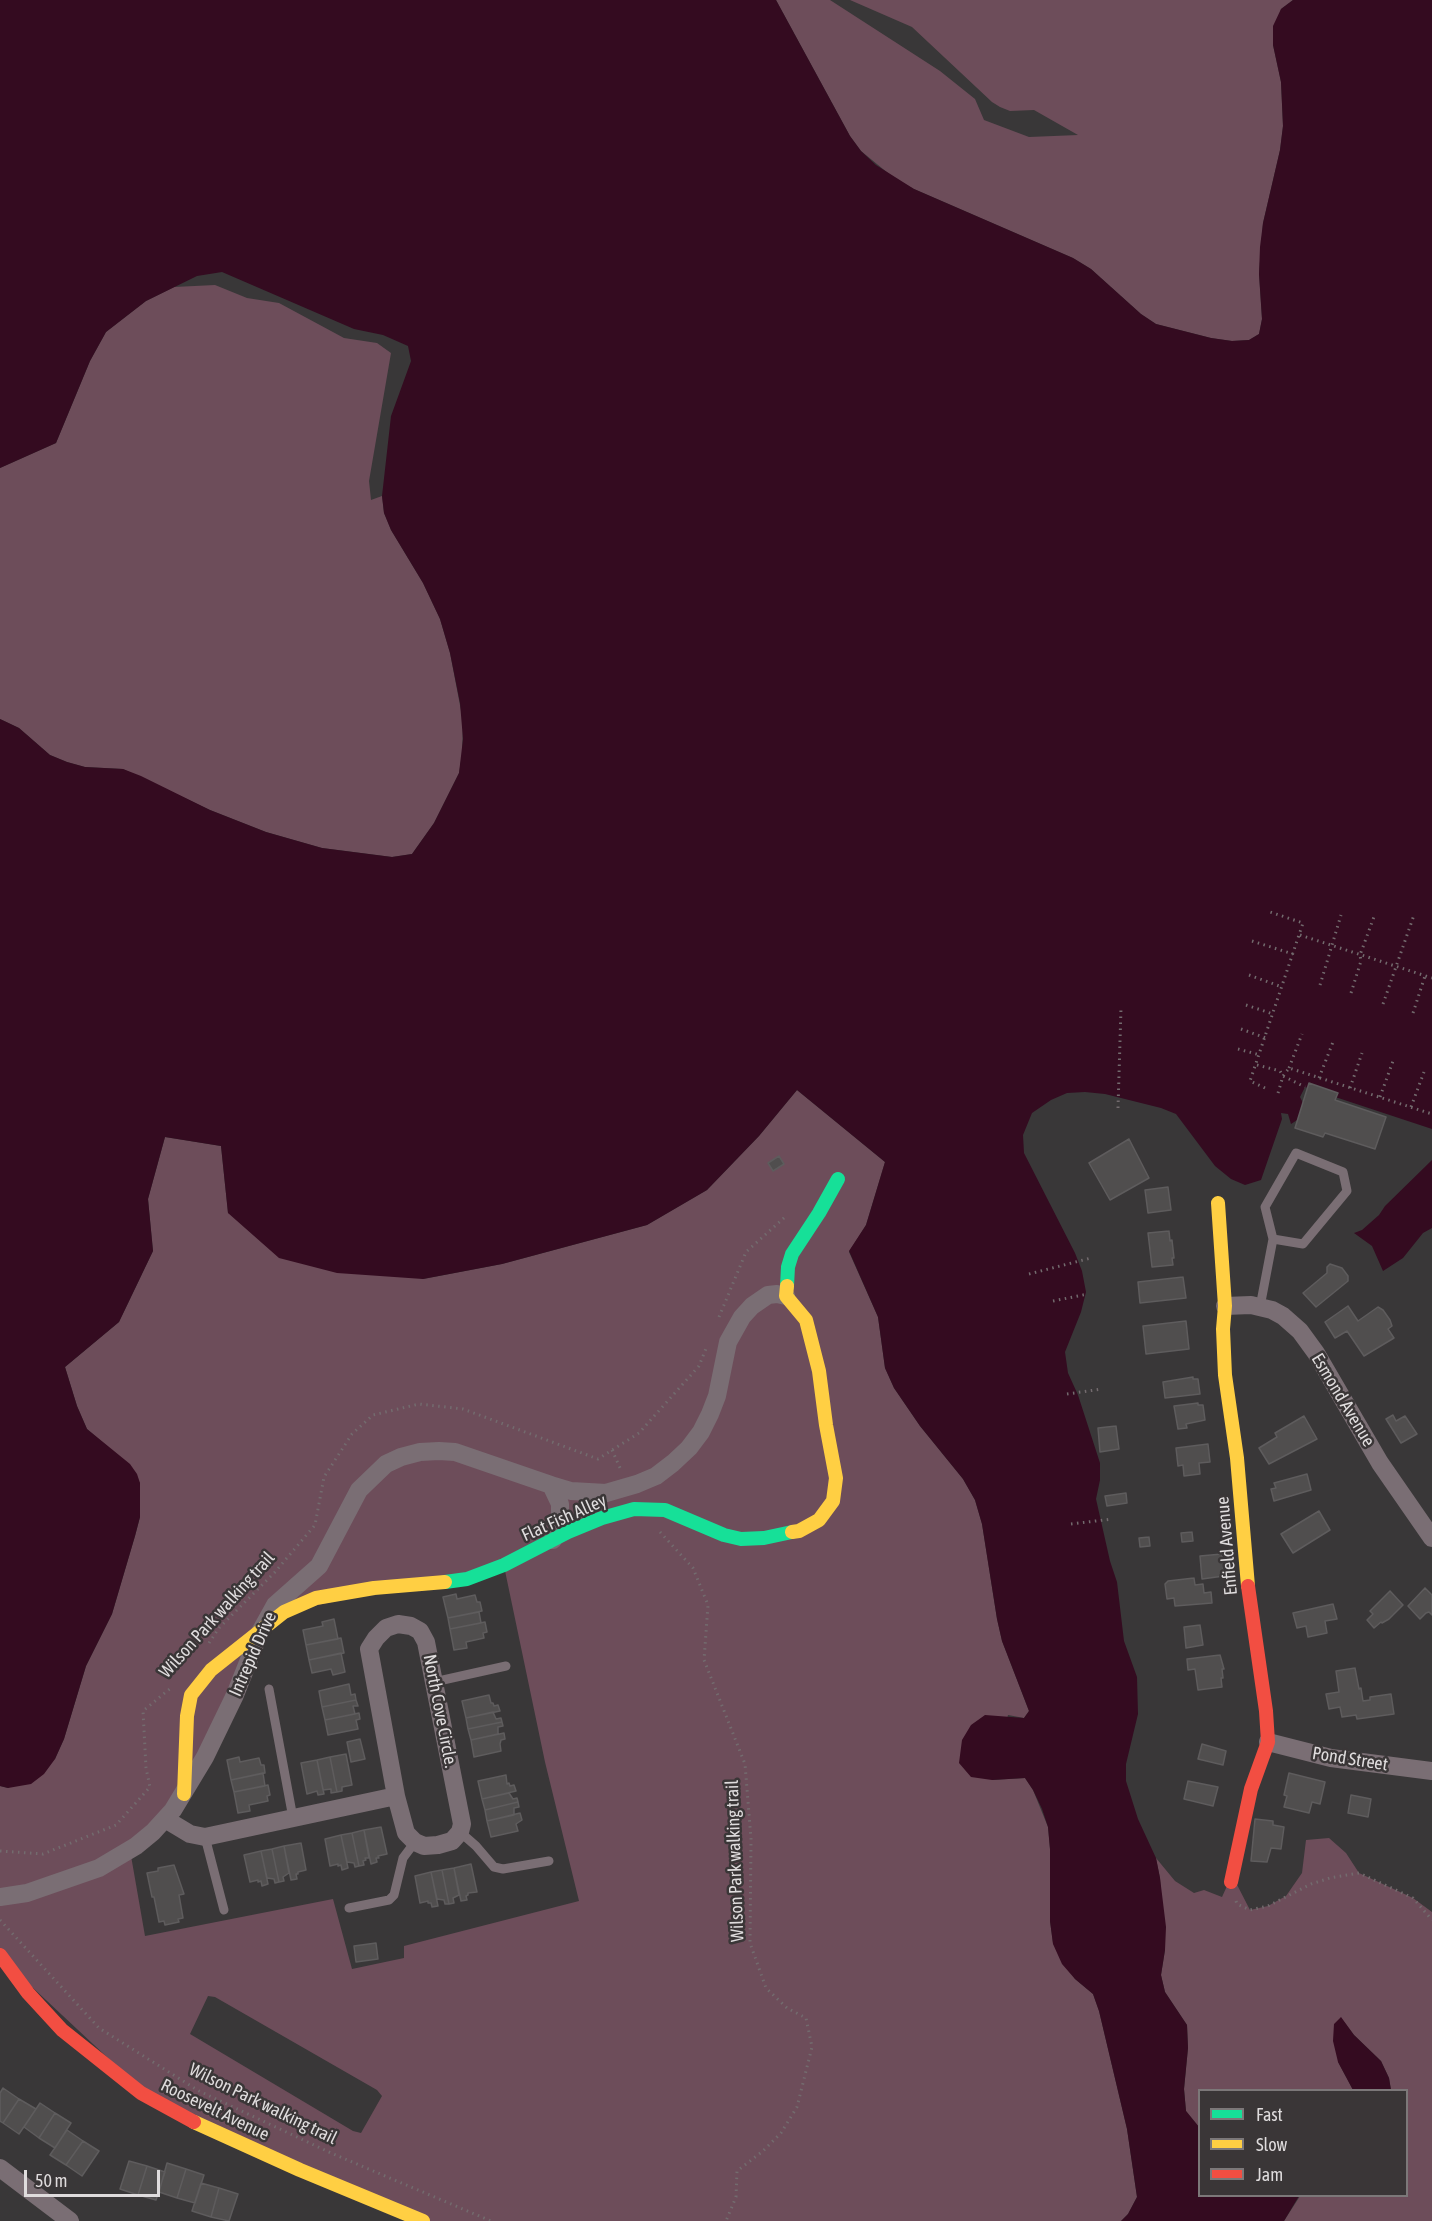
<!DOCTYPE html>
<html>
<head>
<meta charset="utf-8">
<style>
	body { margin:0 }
	#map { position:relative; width:1432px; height:2221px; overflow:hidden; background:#393738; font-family:"Asap Condensed",sans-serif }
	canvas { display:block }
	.legend { position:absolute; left:1198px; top:2089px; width:210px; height:108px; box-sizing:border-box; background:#3a3637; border:2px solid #7c7879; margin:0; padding:8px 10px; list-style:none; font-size:18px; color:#dfdcdd }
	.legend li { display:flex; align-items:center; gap:12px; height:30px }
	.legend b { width:30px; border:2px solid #7c7879 }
	.scale { position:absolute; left:24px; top:2170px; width:136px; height:27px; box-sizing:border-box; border:3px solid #dfdcdd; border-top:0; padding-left:8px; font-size:18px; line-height:21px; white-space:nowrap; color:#dfdcdd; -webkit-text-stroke:4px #3a3637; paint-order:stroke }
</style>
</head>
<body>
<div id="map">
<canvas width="1432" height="2221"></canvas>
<ul class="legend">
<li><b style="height:8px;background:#16e098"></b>Fast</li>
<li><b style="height:8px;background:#ffcf43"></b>Slow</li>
<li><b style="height:8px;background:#f24e42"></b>Jam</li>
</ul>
<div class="scale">50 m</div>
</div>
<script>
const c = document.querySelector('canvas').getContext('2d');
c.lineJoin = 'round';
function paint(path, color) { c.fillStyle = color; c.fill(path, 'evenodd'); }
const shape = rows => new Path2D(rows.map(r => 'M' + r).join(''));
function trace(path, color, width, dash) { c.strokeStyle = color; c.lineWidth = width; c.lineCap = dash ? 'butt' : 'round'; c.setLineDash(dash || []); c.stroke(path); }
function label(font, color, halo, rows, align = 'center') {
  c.font = font + ' "Asap Condensed",sans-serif'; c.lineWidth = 5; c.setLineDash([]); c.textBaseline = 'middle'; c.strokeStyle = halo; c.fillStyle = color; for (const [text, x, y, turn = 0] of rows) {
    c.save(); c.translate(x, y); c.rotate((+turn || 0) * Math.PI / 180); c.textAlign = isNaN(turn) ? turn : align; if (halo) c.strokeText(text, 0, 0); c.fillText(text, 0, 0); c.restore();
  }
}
const green = shape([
	[776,0,830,0,940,71,975,99,984,120,1029,137,1078,135,1034,110,1010,111,1000,107,992,102,912,27,850,0,1293,0,1281,9,1273,45,1281,82,1283,126,1280,150,1263,223,1259,274,1262,319,1259,334,1249,340,1232,341,1211,338,1156,324,1141,314,1091,269,1073,258,914,189,894,178,861,151,850,136],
	[215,285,247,298,279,303,344,338,377,343,391,353,369,481,371,500,382,496,384,513,391,530,423,583,440,619,450,653,463,721,462,755,459,773,434,823,412,854,392,857,322,848,266,832,210,810,123,769,85,767,67,762,50,755,19,728,0,719,0,468,56,443,90,361,106,332,146,301,174,287],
	[797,1090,885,1162,866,1225,849,1252,878,1317,885,1368,894,1388,920,1426,963,1479,975,1500,982,1524,997,1619,1002,1641,1029,1711,1024,1718,1008,1715,992,1780,1025,1778,1033,1790,1048,1827,1050,1849,1050,1921,1053,1943,1075,1979,1093,1994,1099,2011,1127,2129,1137,2197,1128,2214,1121,2221,425,2221,155,2102,0,1957,0,1786,8,1788,55,1759,64,1739,86,1666,112,1614,135,1536,140,1517,140,1483,108,1447,87,1429,77,1406,65,1367,119,1322,153,1251,148,1199,165,1137,221,1146,228,1213,423,1279,502,1264,647,1225,707,1190,759,1136],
	[504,1566,545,1762,579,1901,404,1946,404,1958,352,1969,333,1899,145,1936,130,1850,205,1757,268,1624,284,1612],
	[208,1996,215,1997,377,2090,382,2096,361,2133,353,2131,190,2034],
	[1329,1838,1346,1853,1359,1873,1413,1898,1432,1912,1432,2221,1284,2221,1300,2196,1406,2196,1406,2090,1391,2090,1389,2078,1381,2061,1354,2035,1341,2018,1338,2062,1353,2090,1200,2090,1199,2127,1186,2111,1184,2089,1188,2048,1187,2025,1165,1992,1161,1975,1165,1950,1160,1878,1156,1858,1175,1881,1194,1893,1204,1890,1222,1897,1232,1875,1250,1910,1268,1906,1286,1896,1302,1873,1306,1840]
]);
const water = shape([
	[0,0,776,0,850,136,861,151,876,165,914,189,1073,258,1091,269,1141,314,1156,324,1211,338,1232,341,1249,340,1259,334,1262,319,1259,274,1260,247,1263,223,1280,150,1283,126,1281,82,1273,45,1273,26,1281,9,1293,0,1432,0,1432,1129,1305,1087,1300,1097,1308,1113,1291,1124,1288,1114,1281,1113,1282,1119,1261,1180,1245,1185,1231,1179,1215,1166,1176,1114,1161,1108,1105,1094,1085,1092,1067,1093,1051,1100,1032,1113,1023,1135,1024,1153,1075,1253,1082,1271,1086,1292,1081,1312,1065,1352,1068,1373,1078,1395,1100,1463,1100,1480,1096,1499,1110,1561,1117,1582,1124,1641,1137,1677,1138,1714,1126,1764,1126,1781,1138,1819,1156,1858,1160,1878,1166,1927,1165,1950,1161,1975,1165,1992,1187,2025,1188,2048,1184,2089,1186,2111,1199,2127,1200,2196,1299,2196,1284,2221,1121,2221,1128,2214,1137,2197,1127,2129,1099,2011,1093,1994,1075,1979,1062,1964,1053,1944,1050,1921,1050,1849,1048,1827,1042,1809,1033,1790,1025,1778,992,1780,971,1777,959,1763,962,1740,971,1725,985,1715,1024,1718,1029,1711,1002,1641,997,1619,982,1524,975,1500,963,1479,920,1426,894,1388,885,1368,878,1317,849,1251,866,1225,885,1162,797,1090,759,1136,707,1190,647,1225,502,1264,423,1279,337,1273,279,1258,228,1213,221,1146,165,1137,148,1199,153,1251,119,1322,65,1367,77,1406,87,1429,130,1464,137,1474,140,1483,140,1517,135,1536,112,1614,86,1666,64,1739,55,1759,44,1774,31,1784,8,1788,0,1786,0,719,19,728,50,755,67,762,85,767,123,769,141,776,210,810,266,832,322,848,392,857,412,854,434,823,459,773,463,739,460,703,450,653,440,619,423,583,391,530,384,513,382,496,391,416,411,361,408,346,383,335,354,329,222,272,197,276,146,301,106,332,90,361,56,443,0,468],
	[1432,1160,1432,1228,1423,1233,1403,1258,1383,1271,1372,1246,1354,1233,1362,1230,1379,1215,1385,1206],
	[1341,2017,1354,2035,1381,2061,1389,2078,1391,2090,1353,2090,1338,2062,1333,2041,1334,2024]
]);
const building = shape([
	[1309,1083,1338,1093,1335,1100,1386,1117,1375,1149,1325,1133,1323,1137,1295,1128,1309,1083],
	[1129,1139,1149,1178,1110,1200,1089,1163,1129,1139],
	[779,1156,784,1164,773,1171,768,1163,779,1156],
	[1168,1187,1171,1210,1148,1213,1145,1190,1168,1187],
	[1169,1231,1170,1241,1172,1240,1174,1258,1172,1258,1173,1265,1152,1267,1148,1233,1169,1231],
	[1330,1264,1342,1268,1348,1276,1348,1281,1316,1307,1303,1293,1327,1273,1327,1267,1330,1264],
	[1183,1277,1186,1298,1140,1303,1138,1282,1183,1277],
	[1348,1306,1358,1321,1378,1307,1383,1310,1390,1320,1392,1326,1388,1329,1394,1338,1364,1356,1347,1331,1335,1338,1325,1322,1348,1306],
	[1186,1321,1189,1349,1146,1354,1143,1326,1186,1321],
	[1193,1377,1193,1379,1198,1379,1200,1394,1165,1398,1163,1382,1193,1377],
	[1198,1403,1198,1405,1203,1405,1205,1420,1186,1424,1187,1428,1178,1429,1174,1406,1198,1403],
	[1393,1415,1396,1421,1405,1416,1417,1434,1401,1443,1386,1419,1393,1415],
	[1304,1416,1317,1439,1269,1464,1259,1448,1277,1437,1275,1433,1304,1416],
	[1116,1426,1119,1449,1100,1452,1098,1428,1116,1426],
	[1208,1444,1210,1462,1199,1463,1200,1474,1184,1476,1183,1465,1178,1466,1176,1448,1208,1444],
	[1307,1474,1311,1490,1274,1501,1271,1489,1276,1488,1274,1483,1307,1474],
	[1126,1493,1127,1503,1107,1506,1105,1496,1126,1493],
	[1319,1511,1330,1530,1293,1553,1281,1534,1319,1511],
	[1192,1532,1193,1541,1182,1542,1181,1533,1192,1532],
	[1149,1537,1150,1546,1140,1547,1139,1538,1149,1537],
	[1222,1554,1224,1576,1202,1579,1200,1556,1222,1554],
	[1194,1578,1195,1585,1203,1584,1204,1593,1211,1592,1212,1603,1175,1606,1174,1598,1167,1599,1165,1584,1168,1581,1194,1578],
	[1425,1588,1432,1595,1432,1615,1429,1612,1426,1613,1420,1619,1408,1606,1425,1588],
	[1390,1591,1403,1605,1389,1619,1382,1623,1381,1622,1374,1628,1367,1620,1373,1614,1370,1611,1390,1591],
	[456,1594,457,1599,475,1595,477,1602,480,1602,482,1611,448,1618,443,1597,456,1594],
	[1333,1604,1337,1619,1325,1621,1327,1633,1308,1637,1306,1626,1297,1628,1293,1613,1333,1604],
	[479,1612,481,1623,450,1629,448,1618,479,1612],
	[334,1619,338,1639,306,1645,303,1630,323,1626,322,1622,334,1619],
	[485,1622,487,1632,483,1633,484,1638,466,1642,467,1648,454,1650,450,1629,485,1622],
	[1200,1625,1203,1645,1186,1648,1184,1627,1200,1625],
	[341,1638,344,1653,309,1660,306,1645,341,1638],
	[341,1653,345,1672,333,1675,331,1669,312,1673,309,1660,341,1653],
	[1220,1655,1224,1669,1222,1669,1223,1678,1221,1678,1222,1687,1198,1690,1195,1669,1188,1670,1187,1659,1220,1655],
	[1355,1668,1359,1689,1361,1688,1363,1701,1370,1700,1370,1697,1391,1694,1394,1714,1357,1719,1356,1715,1342,1717,1340,1707,1329,1709,1326,1694,1339,1692,1336,1671,1355,1668],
	[349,1684,351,1695,355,1694,356,1700,322,1707,319,1691,349,1684],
	[489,1695,491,1703,493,1703,494,1706,498,1705,500,1711,466,1718,462,1701,489,1695],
	[356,1700,358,1706,353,1706,355,1714,325,1720,322,1707,356,1700],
	[493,1712,496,1719,501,1718,502,1722,468,1729,466,1718,493,1712],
	[359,1713,360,1719,356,1720,358,1729,328,1735,325,1720,359,1713],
	[502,1722,503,1726,498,1727,498,1734,471,1740,468,1729,502,1722],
	[504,1733,505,1739,501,1740,500,1744,501,1751,474,1757,471,1740,504,1733],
	[360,1739,365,1759,351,1762,347,1742,360,1739],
	[1202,1744,1226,1751,1223,1765,1198,1759,1202,1744],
	[346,1754,352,1785,342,1787,342,1791,337,1792,330,1757,346,1754],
	[239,1757,240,1762,259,1758,261,1765,264,1765,265,1773,231,1780,227,1760,239,1757],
	[330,1757,337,1792,331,1793,331,1789,323,1790,317,1760,330,1757],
	[317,1760,324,1794,318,1795,317,1791,307,1794,301,1763,317,1760],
	[263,1773,265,1786,234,1792,231,1780,263,1773],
	[1289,1773,1325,1782,1320,1804,1312,1802,1309,1813,1284,1807,1287,1796,1284,1795,1289,1773],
	[506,1775,507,1784,509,1783,510,1786,514,1785,516,1791,482,1799,478,1781,506,1775],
	[1188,1781,1218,1787,1213,1806,1184,1799,1188,1781],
	[268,1785,270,1795,267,1796,268,1801,249,1805,250,1811,238,1813,234,1792,268,1785],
	[509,1793,513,1799,517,1798,518,1802,485,1810,482,1799,509,1793],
	[1351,1795,1371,1799,1368,1817,1348,1813,1351,1795],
	[518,1802,519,1807,514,1808,514,1815,487,1821,485,1810,518,1802],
	[520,1813,522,1820,516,1824,518,1831,491,1837,487,1821,520,1813],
	[1255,1819,1273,1821,1273,1825,1284,1827,1281,1849,1271,1848,1267,1862,1251,1861,1255,1819],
	[381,1827,387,1854,378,1856,379,1858,376,1858,377,1862,371,1864,364,1830,381,1827],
	[364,1830,369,1858,365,1858,366,1860,363,1861,364,1865,359,1866,352,1833,364,1830],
	[352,1833,359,1866,355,1867,354,1863,347,1862,341,1835,352,1833],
	[341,1835,348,1868,342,1870,341,1865,338,1866,338,1864,330,1866,325,1839,341,1835],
	[301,1843,306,1870,298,1872,298,1874,296,1874,297,1879,291,1880,284,1846,301,1843],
	[284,1846,289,1873,283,1877,284,1881,279,1882,272,1849,284,1846],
	[272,1849,279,1882,275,1883,274,1879,267,1878,261,1851,272,1849],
	[261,1851,268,1884,262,1886,261,1881,258,1882,258,1880,250,1882,244,1855,261,1851],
	[471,1864,477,1892,468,1893,468,1895,466,1896,467,1900,461,1901,454,1868,471,1864],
	[174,1865,184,1894,179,1895,183,1918,178,1919,179,1922,165,1925,164,1921,159,1922,154,1897,152,1897,147,1873,158,1871,158,1868,174,1865],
	[454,1868,459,1895,453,1898,454,1903,449,1904,442,1870,454,1868],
	[442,1870,449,1904,445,1904,444,1900,437,1899,431,1872,442,1870],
	[431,1872,438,1906,432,1907,431,1903,428,1903,428,1901,420,1903,415,1876,431,1872],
	[376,1943,378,1959,356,1962,354,1946,376,1943],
	[3,2088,19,2099,3,2123,0,2121,0,2093,3,2088],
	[19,2099,36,2109,19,2134,3,2123,19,2099],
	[40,2103,55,2113,39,2138,24,2127,40,2103],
	[55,2113,71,2123,55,2148,39,2138,55,2113],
	[67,2130,83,2141,66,2165,50,2155,67,2130],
	[83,2141,99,2151,82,2176,66,2165,83,2141],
	[129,2161,147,2166,138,2195,120,2189,129,2161],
	[167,2163,186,2169,177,2198,159,2192,167,2163],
	[147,2166,165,2172,156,2200,138,2195,147,2166],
	[186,2169,204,2175,195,2203,177,2198,186,2169],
	[201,2183,219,2188,211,2217,192,2211,201,2183],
	[219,2188,238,2194,229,2221,211,2217,219,2188]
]);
const path = shape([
	[1300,935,1432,978],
	[1252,941,1293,954],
	[1249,975,1282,987],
	[1320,985,1341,915],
	[1351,993,1361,961,1360,955,1375,914],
	[1383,1004,1414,915],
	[1246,1005,1273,1014],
	[1413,1013,1425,976],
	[1241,1029,1266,1038],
	[1238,1049,1260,1055],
	[1257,1065,1280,1071,1283,1076,1305,1087],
	[1289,1068,1302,1034],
	[1319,1078,1333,1042],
	[1265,1088,1250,1081,1303,923,1270,912],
	[1350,1088,1362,1053],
	[1278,1093,1283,1076,1289,1068,1432,1114],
	[1380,1097,1393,1061],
	[1411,1107,1424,1072],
	[1118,1108,1121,1008],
	[1029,1274,1091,1258],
	[1053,1301,1088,1294],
	[719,1317,746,1252,785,1217],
	[1067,1394,1102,1389],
	[612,1450,621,1470],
	[1071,1524,1112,1519],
	[660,1532,693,1568,708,1605,704,1660,745,1764,751,1839,750,1943,766,1988,787,2008,806,2018,812,2047,797,2107,781,2133,763,2151,737,2171,736,2197,726,2221],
	[209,1643,219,1628,275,1572,315,1525,324,1477,352,1434,373,1415,419,1404,463,1409,598,1459,639,1433,699,1366,707,1346],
	[0,1851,43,1854,116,1825,150,1787,146,1768,143,1711,172,1687],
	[1236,1901,1237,1904,1250,1910,1268,1906,1311,1884,1330,1878,1359,1873,1413,1898,1432,1920],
	[0,1920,99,2028,199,2091,331,2153,491,2221]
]);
const lane = shape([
	[1260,1307,1273,1239,1303,1244,1347,1191,1343,1172,1296,1153,1265,1207,1273,1239],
	[434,1682,506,1666],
	[269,1689,293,1818],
	[460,1832,476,1846,494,1867,503,1869,549,1861],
	[205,1837,224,1910],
	[349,1908,389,1900,394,1895,403,1858,415,1842]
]);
const street = shape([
	[1225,1306,1251,1305,1272,1310,1283,1316,1300,1331,1316,1353,1380,1463,1432,1538],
	[551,1485,571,1491,606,1493,637,1484,656,1476,673,1463,689,1448,701,1432,710,1414,717,1396,728,1342,742,1317,752,1306,768,1295,777,1294,786,1296],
	[1268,1742,1331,1758,1432,1771],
	[165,1819,190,1834,205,1837,396,1796,406,1833,415,1842,424,1846,438,1845,452,1841,460,1832,462,1824,426,1642,420,1631,411,1626,398,1624,386,1628,376,1638,369,1649,396,1796],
	[0,1897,27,1893,99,1868,136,1846,153,1832,173,1810,205,1757,235,1695,260,1632,275,1605,319,1566,359,1490,386,1464,401,1457,420,1452,439,1451,455,1452,551,1485,560,1504,560,1522,553,1540],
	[0,2168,70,2221]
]);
const fast = shape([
	[787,1286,788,1267,792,1254,819,1213,838,1179],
	[445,1582,467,1579,504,1565,568,1532,602,1518,634,1509,665,1510,724,1535,741,1539,764,1538,792,1532]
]);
const slow = shape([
	[1218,1203,1225,1306,1223,1329,1225,1375,1237,1458,1248,1586],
	[787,1286,786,1296,806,1320,819,1371,826,1425,836,1478,833,1501,819,1520,799,1531,792,1532],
	[184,1794,187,1716,191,1695,211,1670,284,1612,316,1598,374,1588,445,1582],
	[194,2122,300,2170,423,2221]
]);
const jam = shape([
	[1231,1882,1251,1789,1268,1742,1266,1711,1248,1586],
	[0,1955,28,1993,62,2030,141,2093,194,2122]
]);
const streetNames = [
	["Esmond Avenue",1343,1400,59],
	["Flat Fish Alley",564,1518,-24],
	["Enfield Avenue",1227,1546,-95],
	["Wilson Park walking trail",217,1615,-48],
	["Intrepid Drive",253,1654,-66],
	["North Cove Circle.",440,1711,79],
	["Pond Street",1350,1759,9],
	["Wilson Park walking trail",735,1861,-92],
	["Wilson Park walking trail",263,2104,26],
	["Roosevelt Avenue",215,2110,26]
];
paint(green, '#6d4d5a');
paint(water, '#340b20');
paint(building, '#504e4e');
trace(building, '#5e5c5d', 1.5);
trace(path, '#736b6e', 3, [1.5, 4.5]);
trace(lane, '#7a6e74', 9);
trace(street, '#7a6e74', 18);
trace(fast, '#16e098', 14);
trace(slow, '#ffcf43', 14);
trace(jam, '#f24e42', 14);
label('18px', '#dfdcdd', '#3a3637', streetNames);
</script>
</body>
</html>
